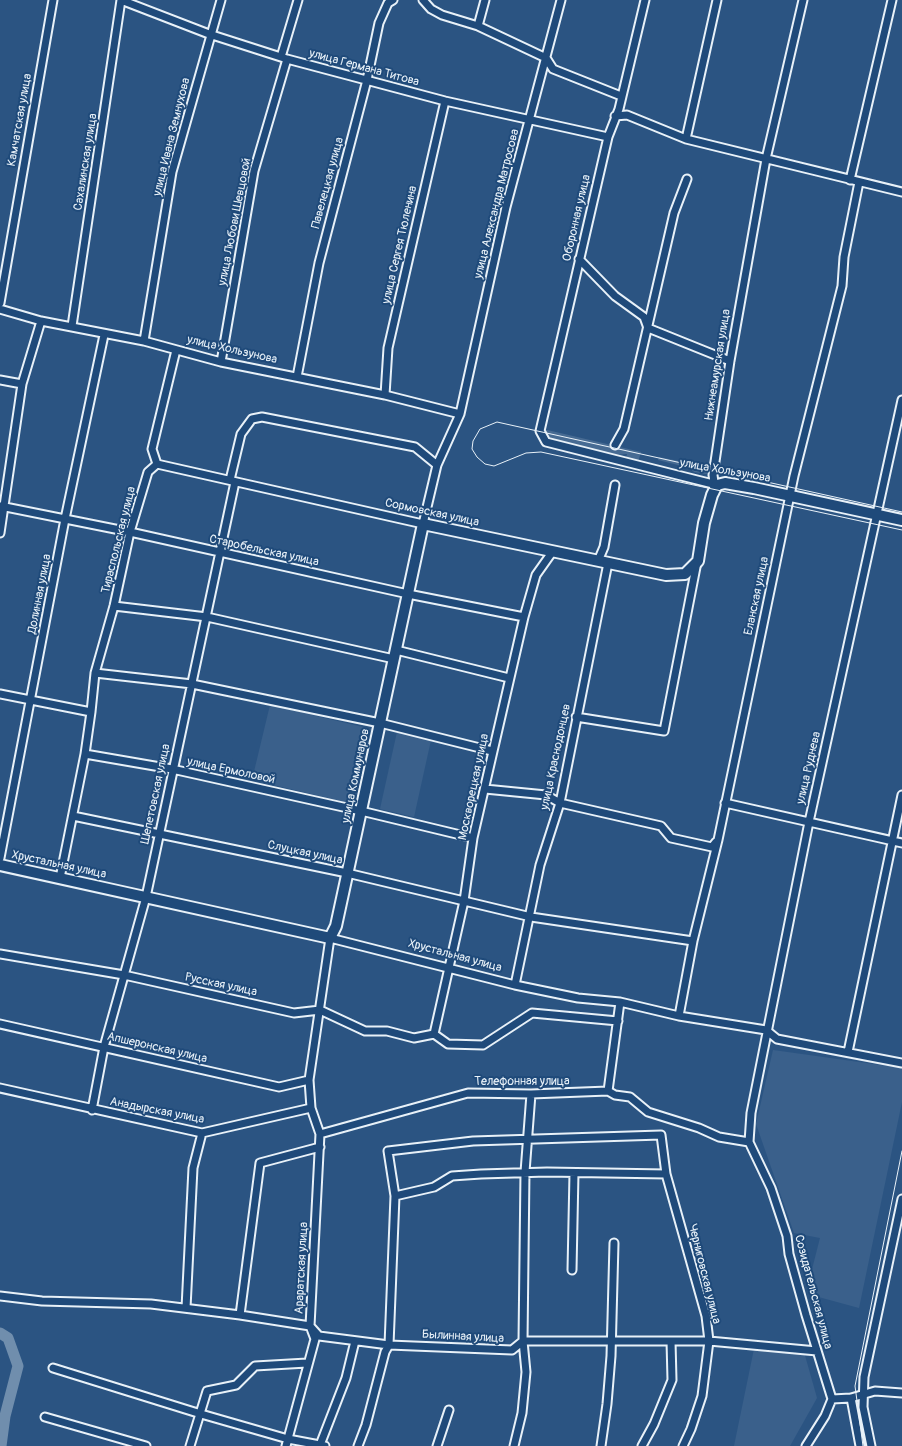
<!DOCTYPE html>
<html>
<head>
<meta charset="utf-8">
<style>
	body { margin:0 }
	canvas { display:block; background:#2b5482 }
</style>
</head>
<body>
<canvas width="902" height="1446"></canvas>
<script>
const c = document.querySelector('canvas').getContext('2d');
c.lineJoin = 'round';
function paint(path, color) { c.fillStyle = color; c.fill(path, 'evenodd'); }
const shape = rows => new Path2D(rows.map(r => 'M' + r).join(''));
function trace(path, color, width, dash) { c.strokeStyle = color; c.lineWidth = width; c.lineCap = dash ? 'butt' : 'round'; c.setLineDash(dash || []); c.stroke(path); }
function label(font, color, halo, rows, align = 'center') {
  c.font = font + ' Pangolin,sans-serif'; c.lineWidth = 4; c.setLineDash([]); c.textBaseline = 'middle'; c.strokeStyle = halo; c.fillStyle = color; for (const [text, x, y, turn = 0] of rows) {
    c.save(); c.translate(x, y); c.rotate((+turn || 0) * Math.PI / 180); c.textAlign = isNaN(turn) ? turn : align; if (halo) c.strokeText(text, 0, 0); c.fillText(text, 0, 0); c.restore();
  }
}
const built = shape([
	[270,705,371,729,354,804,252,780],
	[397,732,431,740,414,817,380,809],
	[773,1050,902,1068,902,1102,859,1308,815,1296,809,1281,820,1238,794,1233,756,1124],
	[754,1349,804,1352,817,1398,790,1446,734,1446]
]);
const green = shape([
	[543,429,641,452,638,462,626,458,627,454,614,455,547,440],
	[659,457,712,468,711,471,706,474,694,472,690,468,658,460]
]);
const river = shape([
	[0,1333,8,1338,18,1366,5,1416,1,1446]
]);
const street = shape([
	[423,0,431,9,442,15,478,26,546,58,553,69,621,96],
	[645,0,619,109,608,137,540,431,546,442,717,485],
	[478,26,485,0],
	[281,57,298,0],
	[615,116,627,115,686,139,902,192],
	[686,139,717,0],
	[850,180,892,0],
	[579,259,615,296,644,317,648,328,730,361],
	[0,303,53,0],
	[0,309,41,321,144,341,221,362,385,395,460,414],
	[72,326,121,0,209,34,287,59,445,101,608,137],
	[144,341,172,172,221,0],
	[221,362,254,171,287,59],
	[297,377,319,263,367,80,379,23,388,3,393,0],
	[0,380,22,384],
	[385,395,388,348,445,101],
	[615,445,624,429,674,213,687,179],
	[157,464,423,524,437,465,460,414,506,207,561,0],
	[230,480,241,434,252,419,262,417,415,447,437,465],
	[717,485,714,482,713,475,730,361,766,159,803,0],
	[0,506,130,532,408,594,524,617],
	[0,533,22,384,41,321],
	[598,561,604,547,615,485],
	[114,606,207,617,394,659],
	[396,650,509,678],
	[95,673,192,684,380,723,492,751],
	[0,694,91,712,85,754,172,769,361,811,473,838],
	[91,712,95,673,114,606,130,532,148,472,157,464,152,449,176,350],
	[576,717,664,731,697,562],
	[485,789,546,795,560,803,661,826,671,838,712,847,716,842],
	[725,803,902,843],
	[73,816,347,873,531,917,693,941],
	[0,858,65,519,104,335],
	[60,878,85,754],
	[0,954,124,975,294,1013,320,1010,365,1031,387,1031,414,1038,434,1034],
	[515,985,540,865,560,803,608,563],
	[679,1016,693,941,718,840,794,476,842,286,844,257,859,182],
	[0,1024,279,1087,309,1080],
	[434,1034,464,901,473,838,524,617,536,575,553,551],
	[434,1034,448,1044,483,1045,532,1013,618,1021],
	[848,1052,902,795],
	[0,1088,202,1133,311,1108],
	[608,1091,620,1002],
	[92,1110,104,1047,146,897,235,482],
	[320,1134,468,1093,531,1094,608,1091,615,1095,630,1097,648,1112,699,1128,719,1137,749,1142],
	[395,1196,434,1187,452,1176,481,1174,547,1172,666,1174],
	[572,1270,574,1173],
	[0,1296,42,1301,151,1304,240,1315,310,1326,319,1336,389,1345,512,1350,523,1341,709,1341,817,1351],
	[186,1308,193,1168,202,1133],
	[240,1315,260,1163,320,1147],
	[53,1368,201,1414,288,1439,325,1446],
	[851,1398,860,1446],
	[832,1399,851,1398,875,1391,902,1393],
	[45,1417,146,1446],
	[320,1445,346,1378,355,1341],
	[190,1446,207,1391,236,1385,255,1366,307,1363],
	[286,1446,315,1339,310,1326,320,1134,311,1108,309,1080,330,938,515,985,578,998,620,1002,679,1016,766,1030,777,1039,902,1063],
	[358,1446,366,1425,385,1352,389,1345,395,1196,388,1151,473,1141,661,1135,666,1174,706,1316,709,1341,702,1396,691,1429,683,1446],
	[437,1446,449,1410],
	[514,1446,522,1413,526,1372,523,1341,525,1172,531,1094],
	[601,1446,607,1404,611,1356,614,1243],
	[642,1446,654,1424,672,1380,671,1341],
	[806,1446,825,1416,832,1399,806,1315,789,1254,787,1236,771,1188,749,1142,751,1113,809,822,902,400],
	[871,1446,863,1407,864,1377,902,1199]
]);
const secondary = shape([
	[0,865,330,938,336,926,423,524,666,575,685,574,698,561,704,523,712,495,717,485,725,483,754,488,902,520]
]);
const tram = shape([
	[902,512,497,422,480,429,473,441,472,449,477,457,485,464,494,466,526,453,541,452,902,530],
	[863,1446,855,1386,902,1151]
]);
const streetNames = [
	["улица Германа Титова",364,68,15],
	["Камчатская улица",20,120,-80],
	["улица Ивана Земнухова",172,137,-76],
	["Сахалинская улица",86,162,-81],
	["Павелецкая улица",328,183,-75],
	["улица Александра Матросова",497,204,-76],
	["Оборонная улица",577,218,-77],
	["улица Любови Шевцовой",235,222,-79],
	["улица Сергея Тюленина",400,245,-77],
	["улица Хользунова",232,350,13],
	["Нижнеамурская улица",718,365,-81],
	["улица Хользунова",725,471,10],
	["Сормовская улица",432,513,12],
	["Тираспольская улица",119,540,-76],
	["Старобельская улица",264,551,12],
	["Долинная улица",40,594,-79],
	["Еланская улица",757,596,-78],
	["улица Краснодонцев",556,757,-78],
	["улица Руднева",809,768,-77],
	["улица Ермоловой",231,771,12],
	["улица Коммунаров",356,776,-78],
	["Москворецкая улица",474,787,-78],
	["Шепетовская улица",156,794,-78],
	["Слуцкая улица",305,853,12],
	["Хрустальная улица",59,865,12],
	["Хрустальная улица",455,956,15],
	["Русская улица",221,985,12],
	["Апшеронская улица",157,1048,13],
	["Телефонная улица",522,1082],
	["Анадырская улица",157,1111,11],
	["Араратская улица",302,1268,-87],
	["Черниговская улица",704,1274,76],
	["Созидательская улица",813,1292,75],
	["Былинная улица",463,1337,3]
];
paint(built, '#3a608b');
paint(green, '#476b93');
trace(river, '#708ead', 11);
trace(street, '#e8f1f8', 11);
trace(secondary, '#e8f1f8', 14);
trace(street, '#1f4a7a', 7);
trace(secondary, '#1f4a7a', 10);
trace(tram, '#e8f1f8', 1);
label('12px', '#e8f1f8', '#1f4a7a', streetNames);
</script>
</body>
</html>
